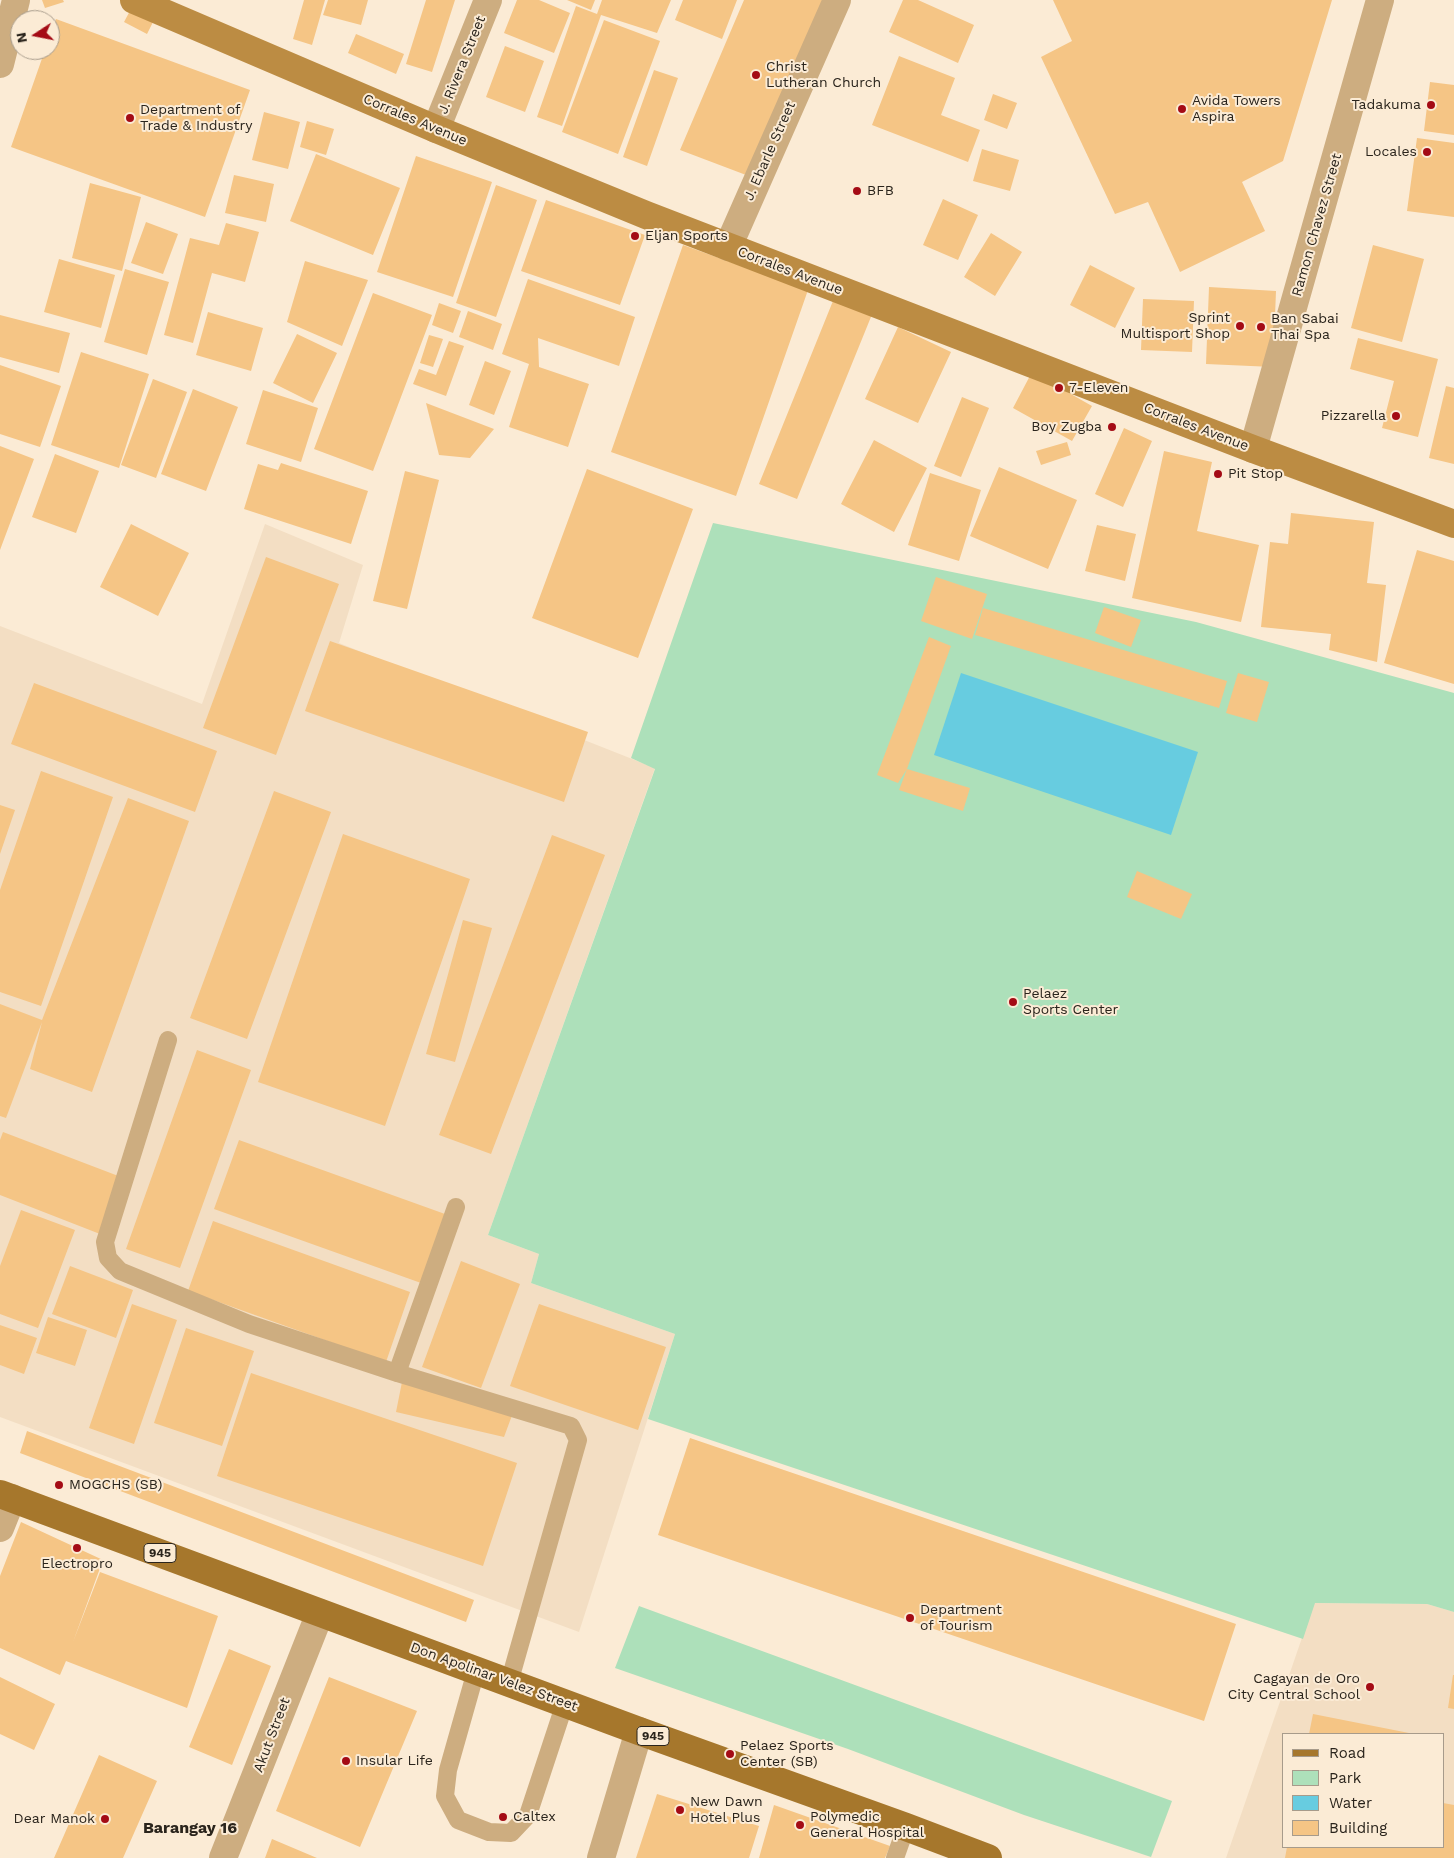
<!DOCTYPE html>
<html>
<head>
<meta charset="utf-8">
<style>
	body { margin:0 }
	#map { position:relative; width:1454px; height:1858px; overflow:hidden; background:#fbebd5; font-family:"Work Sans",sans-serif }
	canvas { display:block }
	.legend { position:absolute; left:1282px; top:1733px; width:162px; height:115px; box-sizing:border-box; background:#fbebd5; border:1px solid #a79b8b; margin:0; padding:6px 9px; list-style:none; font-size:15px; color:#2a241c }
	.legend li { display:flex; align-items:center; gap:10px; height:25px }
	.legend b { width:25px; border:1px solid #a79b8b }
	.north { position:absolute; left:10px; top:10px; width:50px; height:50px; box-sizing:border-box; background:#fbebd5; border:1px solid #a79b8b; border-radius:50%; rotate:259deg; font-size:14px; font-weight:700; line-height:20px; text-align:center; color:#2a241c }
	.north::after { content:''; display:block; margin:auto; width:18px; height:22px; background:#a40b15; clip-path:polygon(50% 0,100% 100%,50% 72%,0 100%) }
</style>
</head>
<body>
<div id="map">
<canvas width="1454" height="1858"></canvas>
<ul class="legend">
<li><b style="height:6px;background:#a6772c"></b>Road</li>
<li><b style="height:14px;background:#ade0ba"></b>Park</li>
<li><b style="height:14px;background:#67cce0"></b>Water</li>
<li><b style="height:14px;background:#f5c585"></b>Building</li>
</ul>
<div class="north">N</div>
</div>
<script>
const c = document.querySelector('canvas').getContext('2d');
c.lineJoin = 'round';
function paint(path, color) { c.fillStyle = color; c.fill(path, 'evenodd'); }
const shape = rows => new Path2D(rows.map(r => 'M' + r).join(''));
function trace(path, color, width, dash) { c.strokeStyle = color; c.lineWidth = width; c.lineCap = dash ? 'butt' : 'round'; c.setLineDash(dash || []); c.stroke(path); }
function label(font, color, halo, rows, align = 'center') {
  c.font = font + ' "Work Sans",sans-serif'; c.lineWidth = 4; c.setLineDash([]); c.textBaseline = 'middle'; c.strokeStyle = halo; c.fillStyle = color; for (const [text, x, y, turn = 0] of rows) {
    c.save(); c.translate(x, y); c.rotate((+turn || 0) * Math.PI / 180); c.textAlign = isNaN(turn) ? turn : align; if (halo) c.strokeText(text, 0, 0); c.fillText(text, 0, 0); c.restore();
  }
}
const built = shape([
	[265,524,363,565,339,643,655,768,488,1235,539,1254,531,1283,675,1334,579,1632,0,1417,0,626,202,704],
	[1314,1603,1427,1604,1454,1612,1454,1858,1226,1858],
	[1283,1734,1443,1734,1443,1847,1283,1847]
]);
const green = shape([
	[713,523,1196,622,1454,693,1454,1612,1427,1604,1315,1603,1303,1639,648,1419,675,1334,531,1283,539,1254,488,1235,655,769,631,758],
	[639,1606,1172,1801,1151,1857,1024,1815,848,1749,615,1668]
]);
const water = shape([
	[961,673,1198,752,1171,835,934,755]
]);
const building = shape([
	[42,0,63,0,64,2,45,8],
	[304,0,325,0,312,45,293,39],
	[328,0,368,0,361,25,323,15],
	[426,0,455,0,432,72,406,64],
	[517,0,539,0,570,13,554,53,504,33],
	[567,0,595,0,591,10],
	[602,0,671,0,657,33,601,15,562,126,537,117,576,6,597,14],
	[683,0,737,0,722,39,675,20],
	[744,0,832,0,754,178,680,150],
	[903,0,918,0,974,25,958,63,889,32],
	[1053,0,1332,0,1283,161,1242,182,1265,231,1180,272,1148,202,1115,214,1041,57,1072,41],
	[131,9,154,20,147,34,124,22],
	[56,19,250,90,205,217,11,147,45,50,50,50,50,36],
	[604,20,660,41,618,154,562,132],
	[356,34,404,54,396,74,348,53],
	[505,46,544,61,525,112,486,97],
	[899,56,955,78,941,115,980,130,968,162,872,125],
	[654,70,678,78,647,166,623,157],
	[1430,82,1454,85,1454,135,1424,131],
	[993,94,1017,103,1007,129,984,120],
	[264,112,300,122,288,169,252,160],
	[307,121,334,129,326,155,300,147],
	[1417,138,1454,143,1454,217,1407,211],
	[982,149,1019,160,1010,191,973,181],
	[316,154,400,188,373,255,290,221],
	[416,156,492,182,453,297,377,272],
	[234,175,274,184,266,222,225,213],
	[90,183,141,197,122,271,72,258],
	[496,185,537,200,496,317,456,303],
	[943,199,978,215,958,260,923,245],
	[546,200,645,235,620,305,521,271],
	[146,222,178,234,163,274,131,263],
	[226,223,259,232,245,282,212,273,193,343,164,335,190,238,219,245],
	[991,233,1022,252,995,296,964,277],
	[683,245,808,290,736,496,611,452],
	[1373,245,1424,259,1402,342,1351,328],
	[59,259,115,275,101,328,44,312],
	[305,261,368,280,342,346,287,322],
	[1090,265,1135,288,1115,328,1070,305],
	[125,269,169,282,147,355,104,342],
	[528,279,635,317,619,366,538,338,539,367,589,384,568,447,509,427,529,364,502,354],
	[1209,287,1276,291,1273,367,1206,364],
	[837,291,875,307,797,499,759,484],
	[373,293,432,315,373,471,314,449],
	[1143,299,1194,301,1192,352,1141,350],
	[439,303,461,311,453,333,432,325],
	[468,311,502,324,493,350,459,337],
	[208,312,263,328,251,371,196,355],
	[0,315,70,333,59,373,0,357],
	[898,327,951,352,918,423,865,399],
	[297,334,337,353,313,403,273,383],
	[429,335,443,339,433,367,420,363],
	[1358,338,1438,359,1418,437,1382,428,1394,381,1350,369],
	[449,341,464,346,446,396,413,384,419,369,436,375],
	[81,352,149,374,119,468,51,445],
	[485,361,511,371,494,415,469,405],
	[0,365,61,386,40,447,0,434],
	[1032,372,1092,406,1072,441,1013,408],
	[153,379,187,392,156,478,121,465],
	[1446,386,1454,388,1454,464,1429,458],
	[193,389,238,407,206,491,161,474],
	[263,390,318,408,301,462,246,444],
	[962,397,989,408,961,477,934,466],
	[426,403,494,429,470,458,439,455],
	[1124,428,1152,441,1123,507,1095,494],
	[874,440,927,468,894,532,841,504],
	[1067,442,1071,455,1041,465,1036,451],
	[0,446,34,459,0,550],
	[1164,451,1212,462,1197,531,1259,545,1241,622,1132,598],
	[55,454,99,471,76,533,32,517],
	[281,463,368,491,351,544,244,509,258,464,278,470],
	[999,467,1077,500,1048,569,970,536],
	[587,469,693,509,638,658,532,618],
	[405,471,439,480,407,609,373,601],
	[930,473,981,490,959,561,908,545],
	[1291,513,1374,522,1367,583,1386,585,1377,662,1329,650,1331,634,1261,627,1270,542,1288,544],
	[131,524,189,553,158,616,100,587],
	[1097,525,1136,534,1125,581,1085,571],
	[1417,550,1454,561,1454,684,1384,663],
	[266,557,339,584,276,755,203,728],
	[936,577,987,594,972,639,921,621],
	[1104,607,1141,620,1131,647,1095,633],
	[983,608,1227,681,1219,708,975,635],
	[929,637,951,646,907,769,898,783,877,775],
	[330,641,588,732,564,802,305,711],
	[1238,673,1269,682,1257,722,1226,713],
	[34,683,217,751,195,812,11,744],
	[907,769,970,788,963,811,899,790],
	[41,771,113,797,41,1006,0,992,0,890],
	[274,791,331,812,247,1039,190,1018],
	[128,798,189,821,92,1092,30,1069,42,1022,6,1118,0,1116,0,1004,42,1020],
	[0,805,15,810,0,854],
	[343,834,470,879,385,1126,258,1082],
	[552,835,605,855,491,1154,439,1135],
	[1137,871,1192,894,1181,919,1127,897],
	[463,920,492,928,455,1062,426,1054],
	[197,1050,251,1070,180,1268,126,1249],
	[3,1132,121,1177,100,1234,0,1195,0,1140],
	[239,1140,445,1214,421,1283,214,1209],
	[21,1210,75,1230,38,1328,0,1314,0,1266],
	[213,1221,410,1292,386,1362,188,1291],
	[461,1261,520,1284,481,1388,422,1367],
	[70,1266,133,1290,116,1338,52,1314],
	[132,1304,177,1320,134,1444,89,1428],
	[539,1304,666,1347,638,1430,510,1386],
	[48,1317,87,1330,75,1366,36,1353],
	[0,1325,37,1338,24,1374,0,1365],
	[186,1328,254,1351,222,1446,154,1423],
	[251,1373,517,1463,483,1566,217,1476],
	[402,1382,514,1410,504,1437,396,1412],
	[27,1431,474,1600,466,1622,20,1453],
	[690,1438,1236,1624,1204,1721,658,1535],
	[21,1522,103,1560,73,1642,100,1572,218,1616,187,1708,66,1661,60,1675,0,1648,0,1576],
	[229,1649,271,1666,232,1765,189,1747],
	[1453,1675,1454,1675,1454,1709,1448,1708],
	[0,1677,55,1704,34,1750,0,1734],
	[329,1677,417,1711,360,1847,276,1811],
	[1313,1714,1409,1733,1409,1734,1309,1734],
	[99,1755,157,1781,123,1858,54,1858],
	[657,1794,759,1826,749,1858,636,1858],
	[1443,1803,1454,1805,1454,1858,1285,1858,1287,1847,1443,1847],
	[774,1805,890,1846,885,1858,759,1858],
	[272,1839,317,1858,265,1858]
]);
const service = shape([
	[168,1040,105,1242,108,1258,120,1271,249,1324,397,1373,571,1426,578,1440,509,1683],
	[397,1373,456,1207],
	[476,1671,448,1770,445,1796,458,1820,489,1832,511,1833,528,1815,565,1703],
	[895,1858,906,1827]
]);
const minor = shape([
	[436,129,488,0],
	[728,247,837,0],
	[1253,449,1380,0],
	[0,1528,12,1498],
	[223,1858,320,1613],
	[601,1858,639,1731]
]);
const tertiary = shape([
	[0,64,16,0]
]);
const secondary = shape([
	[134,0,436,129,646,215,1253,449,1454,524]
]);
const primary = shape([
	[0,1494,639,1731,906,1827,988,1858]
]);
const markers = [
	[756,75,5,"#a40b15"],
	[1431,105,5,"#a40b15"],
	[1182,109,5,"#a40b15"],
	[130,118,5,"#a40b15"],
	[1427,152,5,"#a40b15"],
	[857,191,5,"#a40b15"],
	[635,236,5,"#a40b15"],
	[1240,326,5,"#a40b15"],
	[1261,327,5,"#a40b15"],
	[1059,388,5,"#a40b15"],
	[1396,416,5,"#a40b15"],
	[1112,427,5,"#a40b15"],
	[1218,474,5,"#a40b15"],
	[1013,1002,5,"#a40b15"],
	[59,1485,5,"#a40b15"],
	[77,1548,5,"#a40b15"],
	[910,1618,5,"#a40b15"],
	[1370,1687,5,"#a40b15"],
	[730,1754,5,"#a40b15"],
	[346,1761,5,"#a40b15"],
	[680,1810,5,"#a40b15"],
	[503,1817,5,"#a40b15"],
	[105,1819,5,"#a40b15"],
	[800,1825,5,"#a40b15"]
];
const shields = [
	[160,1553,32],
	[653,1736,32]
];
const shieldNames = [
	["945",160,1553],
	["945",653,1736]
];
const streetNames = [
	["J. Rivera Street",462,65,-68],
	["Corrales Avenue",415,120,23],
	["J. Ebarle Street",770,151,-66],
	["Ramon Chavez Street",1317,225,-74],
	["Corrales Avenue",790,271,21],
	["Corrales Avenue",1196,427,21],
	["Don Apolinar Velez Street",494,1677,20],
	["Akut Street",272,1735,-69]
];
const poiNames = [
	["Christ",766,67],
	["Lutheran Church",766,83],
	["Avida Towers",1192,101],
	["Aspira",1192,117],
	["Tadakuma",1421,105,"right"],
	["Department of",140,110],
	["Trade & Industry",140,126],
	["Locales",1417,152,"right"],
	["BFB",867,191],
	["Eljan Sports",645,236],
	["Sprint",1230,318,"right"],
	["Multisport Shop",1230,334,"right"],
	["Ban Sabai",1271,319],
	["Thai Spa",1271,335],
	["7-Eleven",1069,388],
	["Pizzarella",1386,416,"right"],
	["Boy Zugba",1102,427,"right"],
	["Pit Stop",1228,474],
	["Pelaez",1023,994],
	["Sports Center",1023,1010],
	["MOGCHS (SB)",69,1485],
	["Electropro",77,1564,"center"],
	["Department",920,1610],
	["of Tourism",920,1626],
	["Cagayan de Oro",1360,1679,"right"],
	["City Central School",1360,1695,"right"],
	["Pelaez Sports",740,1746],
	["Center (SB)",740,1762],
	["Insular Life",356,1761],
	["New Dawn",690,1802],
	["Hotel Plus",690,1818],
	["Caltex",513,1817],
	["Polymedic",810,1817],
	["General Hospital",810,1833],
	["Dear Manok",95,1819,"right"]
];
const quarterNames = [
	["Barangay 16",190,1828]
];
paint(built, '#f3dec3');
paint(green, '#ade0ba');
paint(water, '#67cce0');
paint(building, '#f5c585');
trace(service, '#cdad80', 18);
trace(minor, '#cdad80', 28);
trace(tertiary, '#cdad80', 28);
trace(secondary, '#bc8c43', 28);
trace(primary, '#a6772c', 28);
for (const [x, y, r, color] of markers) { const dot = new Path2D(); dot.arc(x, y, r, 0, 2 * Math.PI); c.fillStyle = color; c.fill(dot); trace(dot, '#fbebd5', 2); }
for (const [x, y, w] of shields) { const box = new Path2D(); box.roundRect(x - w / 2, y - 9.5, w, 19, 4); c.fillStyle = '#fbebd5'; c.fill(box); trace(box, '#2a241c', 1); }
label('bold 12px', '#2a241c', null, shieldNames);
label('14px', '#2a241c', '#fbebd5', streetNames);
label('14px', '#2a241c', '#fbebd5', poiNames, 'left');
label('bold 16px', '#2a241c', '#fbebd5', quarterNames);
</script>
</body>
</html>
